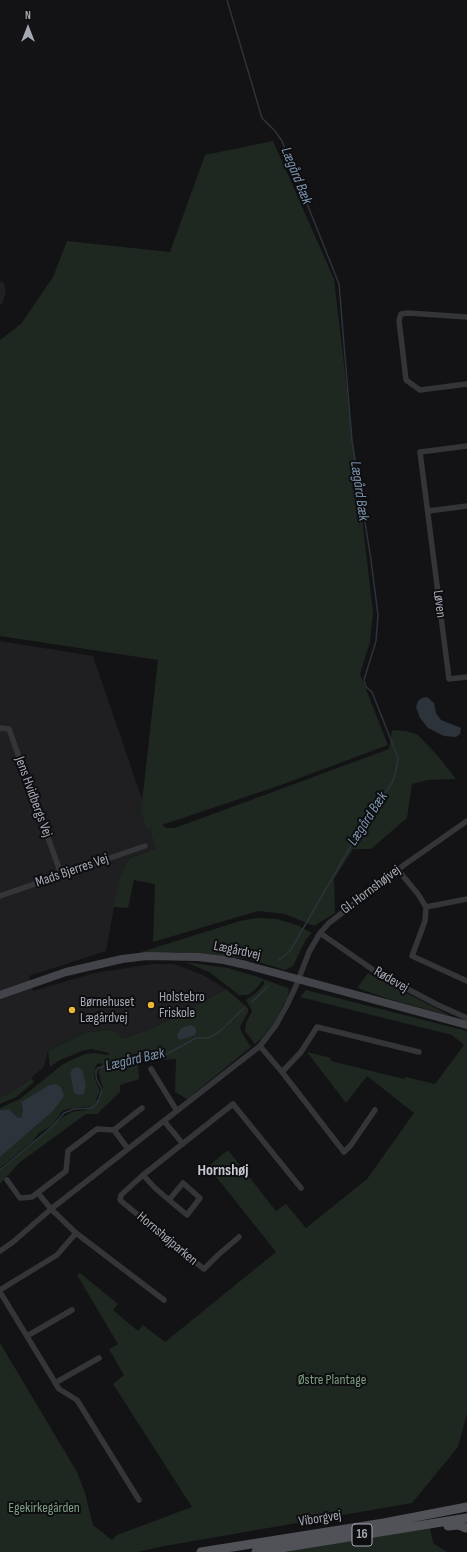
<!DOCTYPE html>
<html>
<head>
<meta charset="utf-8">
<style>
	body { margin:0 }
	#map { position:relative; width:467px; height:1552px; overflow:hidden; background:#131315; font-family:"Sofia Sans Condensed",sans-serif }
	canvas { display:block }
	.north { position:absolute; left:8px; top:8px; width:40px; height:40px; -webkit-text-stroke:3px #0e0e10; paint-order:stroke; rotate:0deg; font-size:11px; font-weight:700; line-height:16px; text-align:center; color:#a5a9b4 }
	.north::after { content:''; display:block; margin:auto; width:14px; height:18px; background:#a5a9b4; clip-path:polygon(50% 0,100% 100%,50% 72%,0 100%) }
</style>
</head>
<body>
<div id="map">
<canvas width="467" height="1552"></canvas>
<div class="north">N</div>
</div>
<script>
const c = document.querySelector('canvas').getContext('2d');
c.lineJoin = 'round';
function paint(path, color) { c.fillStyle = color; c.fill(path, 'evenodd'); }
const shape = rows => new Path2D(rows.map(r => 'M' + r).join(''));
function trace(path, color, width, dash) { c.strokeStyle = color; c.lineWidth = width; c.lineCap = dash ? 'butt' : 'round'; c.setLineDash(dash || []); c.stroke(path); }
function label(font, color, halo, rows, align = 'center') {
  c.font = font + ' "Sofia Sans Condensed",sans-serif'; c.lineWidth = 4; c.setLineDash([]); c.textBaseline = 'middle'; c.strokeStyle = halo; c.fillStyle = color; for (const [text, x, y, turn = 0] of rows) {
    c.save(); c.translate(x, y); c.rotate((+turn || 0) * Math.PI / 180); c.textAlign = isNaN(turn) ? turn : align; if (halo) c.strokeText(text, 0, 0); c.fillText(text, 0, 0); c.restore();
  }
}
const built = shape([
	[0,281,4,283,6,292,2,304,0,304],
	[0,641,93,656,145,808,155,849,130,858,120,875,106,951,29,976,33,991,94,973,153,964,174,964,203,975,226,989,167,1021,145,1031,121,1038,113,1030,87,1032,48,1051,44,1067,17,1089,0,1098]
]);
const green = shape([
	[273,141,334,279,373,612,370,642,360,674,388,745,281,785,162,825,166,828,175,828,389,749,392,730,406,731,418,735,438,756,456,779,427,780,412,784,407,818,371,849,353,849,334,879,335,913,314,926,285,914,258,911,153,942,155,884,134,880,128,908,113,907,120,875,130,858,155,849,150,829,147,830,141,811,158,660,0,636,0,340,21,324,53,277,67,241,170,252,205,155],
	[256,918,277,919,297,925,312,933,306,939,293,966,285,970,248,959,177,952,141,954,141,952,240,921],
	[185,962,228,968,258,977,288,988,289,989,288,996,275,1021,261,1039,255,1044,245,1031,246,1023,252,1011,246,1000,256,993,264,984,264,981,262,981,256,989,248,995,239,995,209,972],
	[368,973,451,1016,389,999,357,988],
	[226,989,248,1008,248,1012,240,1027,242,1033,251,1047,187,1099,175,1092,176,1059,149,1061,138,1064,139,1079,120,1085,120,1092,97,1114,86,1114,19,1163,0,1184,0,1171,63,1117,72,1112,86,1110,90,1106,68,1109,62,1111,52,1126,39,1133,32,1142,0,1168,0,1157,52,1112,49,1085,21,1102,23,1110,21,1118,17,1117,9,1109,0,1110,0,1108,20,1099,63,1064,85,1054,95,1053,108,1055,109,1053,91,1049,82,1051,58,1061,50,1067,48,1051,87,1032,113,1030,122,1038,145,1031,167,1021],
	[103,1063,98,1071,103,1088,98,1099,95,1101,100,1091,94,1077,95,1069,97,1064],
	[306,990,467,1031,467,1413,458,1447,412,1503,159,1547,138,1552,0,1552,0,1343,77,1472,85,1493,93,1525,112,1540,117,1535,192,1507,113,1384,124,1375,109,1349,118,1344,77,1275,80,1273,118,1304,113,1310,138,1331,143,1325,165,1342,276,1252,214,1174,206,1168,228,1150,276,1211,286,1204,306,1228,367,1179,414,1113,367,1076,346,1103,307,1052,331,1058,331,1061,404,1079,406,1077,435,1084,464,1045,452,1035,300,997],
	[31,1078,34,1082,16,1097,0,1104,0,1098,17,1089],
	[430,1528,433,1543,447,1552,274,1552]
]);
const water = shape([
	[427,697,434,703,436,713,441,720,461,728,460,734,456,737,444,736,428,728,420,718,416,707,418,701,422,698],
	[190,1025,195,1027,196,1032,195,1035,180,1040,178,1038,177,1035,181,1028],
	[78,1067,82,1070,86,1085,84,1094,78,1095,74,1093,70,1073,73,1068],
	[56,1084,61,1087,64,1096,52,1112,0,1157,0,1110,9,1109,17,1117,21,1118,23,1110,21,1102,49,1085]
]);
const stream = shape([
	[227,0,262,118,275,131,282,141,339,284,352,441,371,560,378,615,376,641,364,680,366,687,372,692,398,758,396,771,392,783,363,825,290,951,279,960],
	[252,1002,268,986],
	[0,1170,53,1126,64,1113,74,1109,92,1108,97,1104,102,1090,96,1078,96,1071,98,1068,135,1058,167,1054,196,1038,208,1038,218,1033,244,1008]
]);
const street = shape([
	[467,317,408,313,401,314,399,320,406,380,420,390,467,384],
	[467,446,420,452,449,679,467,677],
	[428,511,467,506],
	[0,728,9,729,61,874],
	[398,870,418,894,426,907,425,921,412,956,467,981],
	[0,896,145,846],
	[426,907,467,899],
	[320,933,379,974,438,1005,467,1018],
	[260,1046,282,1072,344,1152,351,1145,375,1110],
	[151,1069,177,1111],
	[282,1072,301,1052,317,1027,419,1052],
	[164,1121,183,1144],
	[114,1130,128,1149],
	[143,1175,155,1188,169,1200,187,1215,200,1198,183,1183,169,1200],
	[7,1180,20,1198,32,1197,66,1171,68,1151,97,1129,114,1130,142,1108],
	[38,1193,51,1209,76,1233,164,1300],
	[239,1237,218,1255,204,1269,120,1200,121,1195,143,1175,233,1104,301,1188],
	[0,1251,13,1242,51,1209,260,1046,276,1025,286,1007,296,986,309,952,320,933,329,923,404,865,467,821],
	[0,1290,57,1255,76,1233],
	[0,1292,59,1389,77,1400,139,1500],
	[27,1336,72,1310],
	[55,1383,99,1358]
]);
const secondary = shape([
	[0,995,66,972,122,959,147,956,198,957,224,960,246,965,467,1025]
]);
const primary = shape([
	[448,1526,459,1525,466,1528],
	[201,1552,384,1523,467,1507],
	[256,1552,467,1518]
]);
const markers = [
	[151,1005,4,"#e9b637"],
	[72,1010,4,"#e9b637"]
];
const shields = [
	[362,1535,20]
];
const shieldNames = [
	["16",362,1535]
];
const streetNames = [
	["Løven",439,604,83],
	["Jens Hvidbergs Vej",33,797,70],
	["Mads Bjerres Vej",72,871,-19],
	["Gl. Hornshøjvej",371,890,-37],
	["Lægårdvej",237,951,12],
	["Rødevej",391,980,30],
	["Hornshøjparken",167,1239,40],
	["Viborgvej",320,1519,-9]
];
const poiNames = [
	["Holstebro",159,997],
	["Friskole",159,1013],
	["Børnehuset",80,1002],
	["Lægårdvej",80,1018]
];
const parkNames = [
	["Østre Plantage",332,1380],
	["Egekirkegården",44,1508]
];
const waterNames = [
	["Lægård Bæk",296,176,68],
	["Lægård Bæk",359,491,82],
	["Lægård Bæk",368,819,-57],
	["Lægård Bæk",135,1060,-13]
];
const quarterNames = [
	["Hornshøj",223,1171]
];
paint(built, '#1f1f22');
paint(green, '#1f2721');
paint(water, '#2c333a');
trace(stream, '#2c333a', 1.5);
trace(street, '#343539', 5.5);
trace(secondary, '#424449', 8);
trace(primary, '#505258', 9);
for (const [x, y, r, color] of markers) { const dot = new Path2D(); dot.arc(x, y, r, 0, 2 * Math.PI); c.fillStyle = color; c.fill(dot); trace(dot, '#0e0e10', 1.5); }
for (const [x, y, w] of shields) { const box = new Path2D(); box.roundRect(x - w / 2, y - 11, w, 22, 3); c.fillStyle = '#0e0e10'; c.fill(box); trace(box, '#a5a9b4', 1); }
label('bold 13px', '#a5a9b4', null, shieldNames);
label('14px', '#a5a9b4', '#0e0e10', streetNames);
label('14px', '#a5a9b4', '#0e0e10', poiNames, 'left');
label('14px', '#7d9f81', '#0e0e10', parkNames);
label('italic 15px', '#7d95ae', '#0e0e10', waterNames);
label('bold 16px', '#c6c8d1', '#0e0e10', quarterNames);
</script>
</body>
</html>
